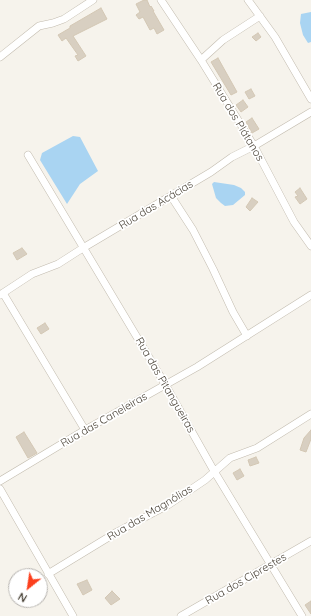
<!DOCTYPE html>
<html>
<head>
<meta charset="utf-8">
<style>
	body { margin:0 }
	#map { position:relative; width:311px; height:616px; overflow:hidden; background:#f6f3ec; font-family:Quicksand,sans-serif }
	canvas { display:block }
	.north { position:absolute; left:8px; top:568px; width:40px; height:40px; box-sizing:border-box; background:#fff; border:1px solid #b7b4b0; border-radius:50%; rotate:210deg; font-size:11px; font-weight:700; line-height:16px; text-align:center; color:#4b4439 }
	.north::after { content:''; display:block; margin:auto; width:14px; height:18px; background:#fc3f1d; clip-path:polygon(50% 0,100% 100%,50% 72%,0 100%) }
</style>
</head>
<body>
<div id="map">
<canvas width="311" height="616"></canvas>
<div class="north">N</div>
</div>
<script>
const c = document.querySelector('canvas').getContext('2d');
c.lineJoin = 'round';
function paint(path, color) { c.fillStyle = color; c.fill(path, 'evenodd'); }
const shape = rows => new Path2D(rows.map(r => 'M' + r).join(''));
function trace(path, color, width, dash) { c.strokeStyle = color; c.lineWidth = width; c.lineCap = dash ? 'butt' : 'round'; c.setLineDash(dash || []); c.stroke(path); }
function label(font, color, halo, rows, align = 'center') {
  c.font = font + ' Quicksand,sans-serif'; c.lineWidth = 3.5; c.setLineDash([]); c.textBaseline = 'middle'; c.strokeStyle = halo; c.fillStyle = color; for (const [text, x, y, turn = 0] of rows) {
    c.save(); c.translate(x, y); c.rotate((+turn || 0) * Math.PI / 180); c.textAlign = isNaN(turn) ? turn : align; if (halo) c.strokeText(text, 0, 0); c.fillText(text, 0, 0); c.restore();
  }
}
const water = shape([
	[311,12,311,42,308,43,303,35,300,23,301,14],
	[73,136,80,137,98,171,80,184,67,204,40,160,42,153],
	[214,182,234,185,241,188,245,192,245,195,233,205,225,206,221,203,216,198,212,184]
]);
const building = shape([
	[144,0,147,0,150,7,151,6,154,11,153,11,164,30,157,34,154,28,150,30,143,17,139,19,136,15,140,12,136,4,144,0],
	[101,8,107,19,73,36,86,56,78,61,75,56,78,55,66,38,62,41,58,35,70,28,70,26,101,8],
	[258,33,261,37,256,41,252,37,258,33],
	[218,58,237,92,231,95,211,62,218,58],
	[251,89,255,96,249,99,245,92,251,89],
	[243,100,248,107,241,112,236,105,243,100],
	[252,118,259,129,252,133,246,122,252,118],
	[300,188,307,199,300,204,295,197,298,196,295,192,300,188],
	[252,198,258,202,250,211,246,207,252,198],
	[22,248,27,254,17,260,13,253,22,248],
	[45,323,49,329,41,334,37,328,45,323],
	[311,430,311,439,306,452,300,450,304,438,311,430],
	[24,432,37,453,28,458,16,437,24,432],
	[256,457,259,463,250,466,248,460,256,457],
	[240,469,244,476,237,480,233,473,240,469],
	[87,580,92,590,83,595,77,584,87,580],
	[112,591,120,599,111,605,105,598,112,591],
	[311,601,311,614,305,605,311,601]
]);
const street = shape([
	[161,0,201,60,254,146,294,222,311,246],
	[248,0,275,37,311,99],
	[0,57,39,26,53,23,64,19,93,0],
	[201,60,223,40,260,16],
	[28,155,165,384,214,471,302,616],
	[171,196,193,230,213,269,233,312,247,336],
	[3,293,85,430],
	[0,295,32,274,58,264,83,248,211,172,232,157,254,146,311,112],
	[0,481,85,430,197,367,311,295],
	[0,489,73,616],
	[48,574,117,532,168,505,205,480,230,458,257,448,311,414],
	[181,616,311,541]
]);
const streetNames = [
	["Rua dos Plátanos",238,122,59],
	["Rua das Acácias",156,205,-31],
	["Rua das Pitangueiras",165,385,60],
	["Rua das Caneleiras",104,420,-30],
	["Rua das Magnólias",150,513,-31],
	["Rua dos Ciprestes",246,579,-30]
];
paint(water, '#a9d4f2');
paint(building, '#d8cfc1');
trace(building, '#d3c7b4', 1);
trace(street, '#c2bbae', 8);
trace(street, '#fff', 7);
label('11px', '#4b4439', '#fff', streetNames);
</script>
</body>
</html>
